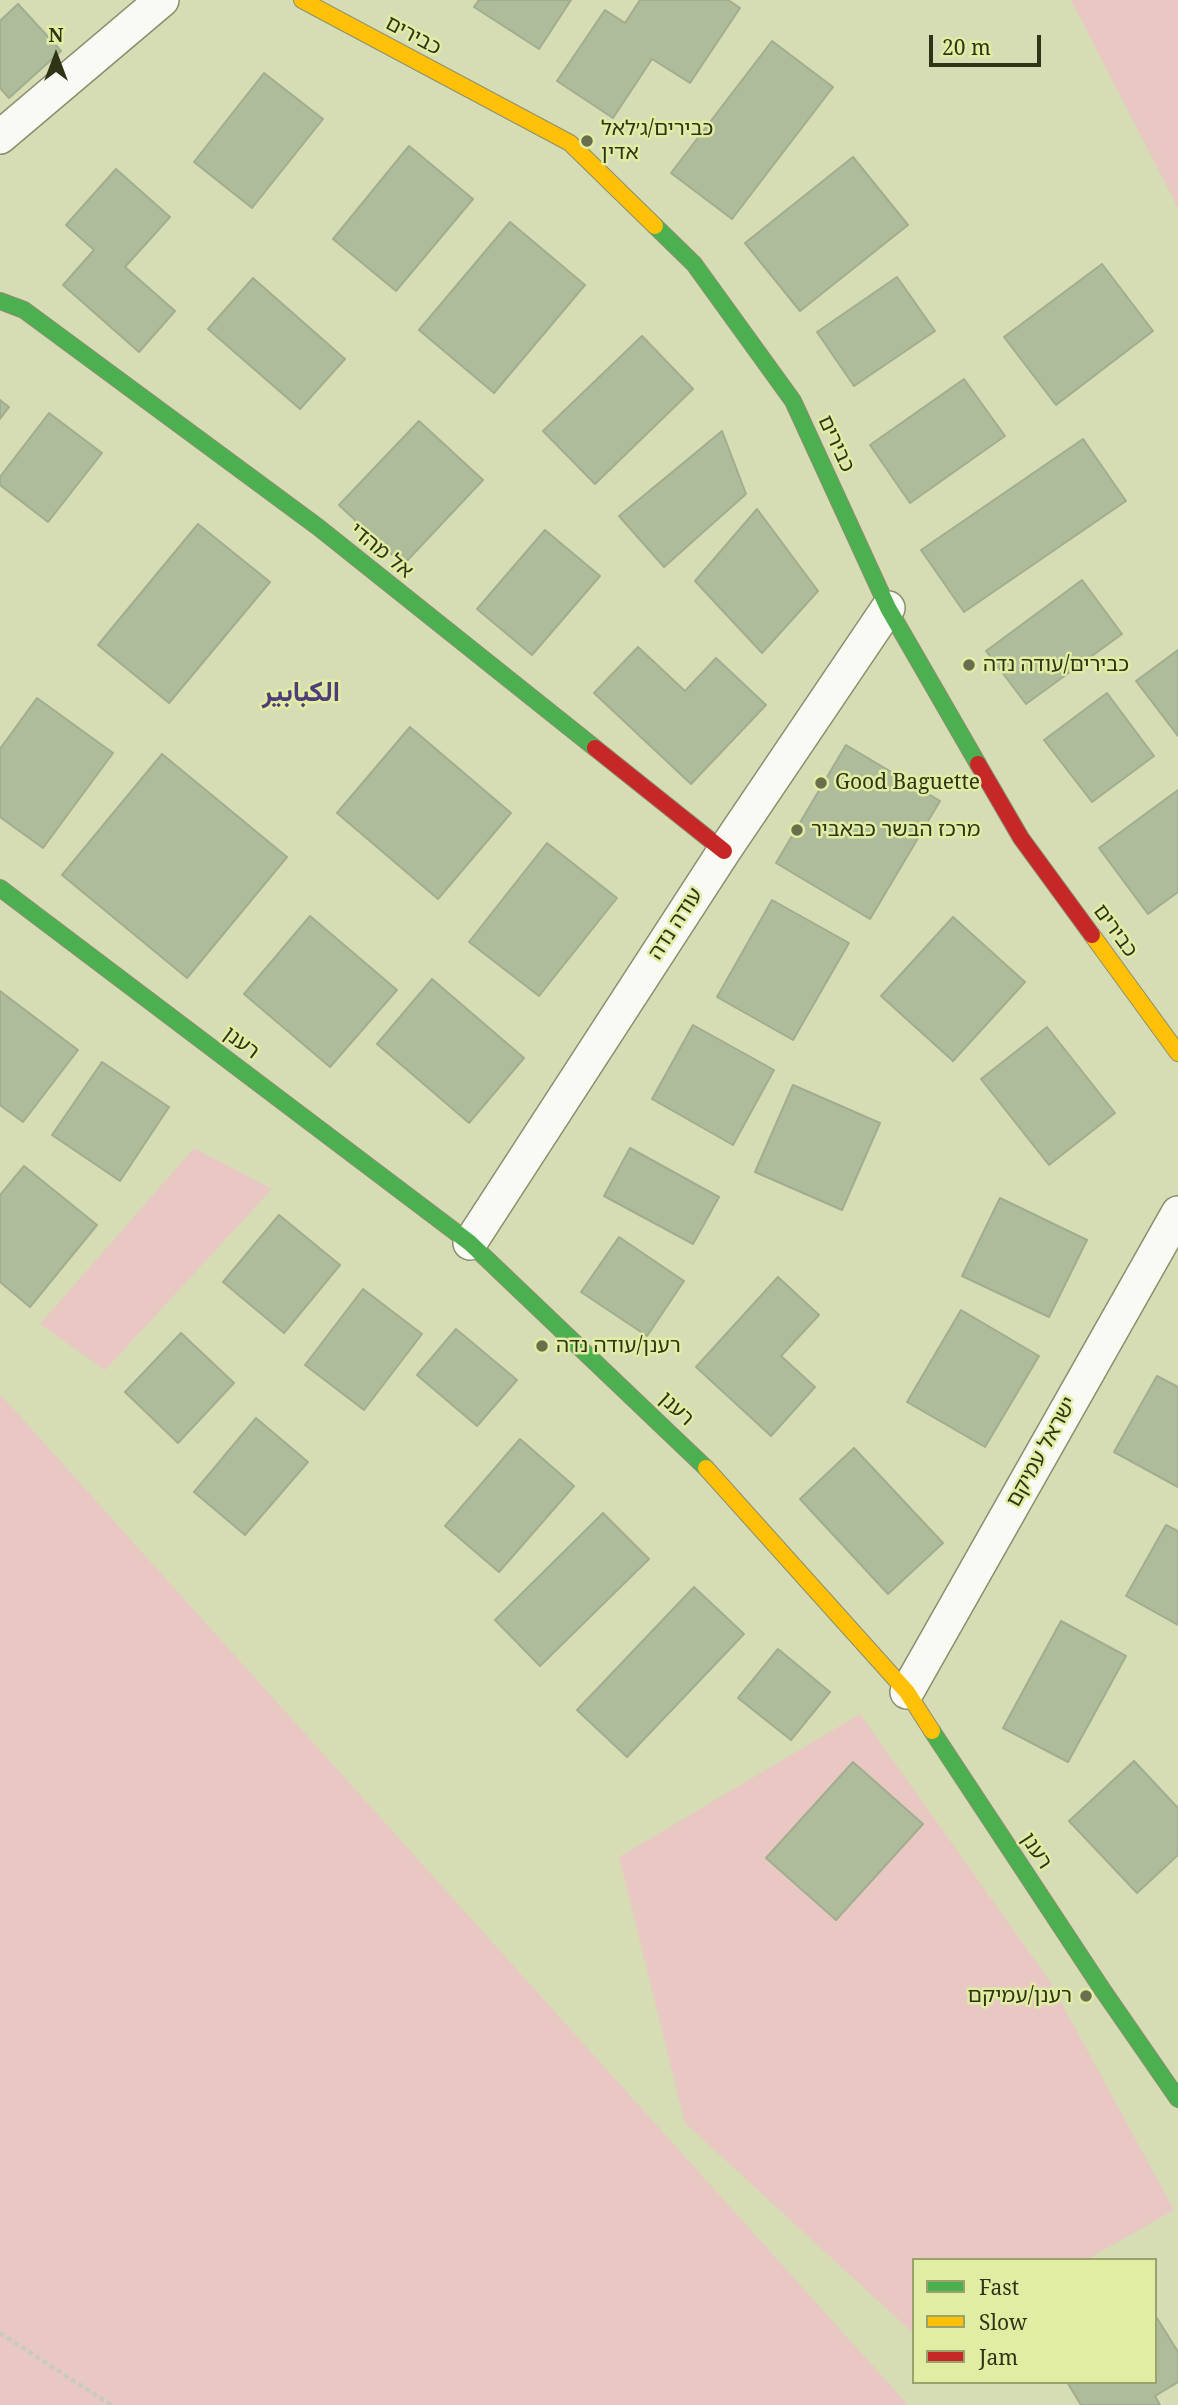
<!DOCTYPE html>
<html>
<head>
<meta charset="utf-8">
<style>
	body { margin:0 }
	#map { position:relative; width:1178px; height:2405px; overflow:hidden; background:#d6dcb4; font-family:"Noto Serif",serif }
	canvas { display:block }
	.legend { position:absolute; left:912px; top:2258px; width:245px; height:126px; box-sizing:border-box; background:#e1eda3; border:2px solid #9aa36b; margin:0; padding:9px 12px; list-style:none; font-size:21px; color:#2f3416 }
	.legend li { display:flex; align-items:center; gap:14px; height:35px }
	.legend b { width:35px; border:2px solid #9aa36b }
	.north { position:absolute; left:21px; top:21px; width:70px; height:70px; -webkit-text-stroke:5px #e1eda3; paint-order:stroke; rotate:0deg; font-size:19px; font-weight:700; line-height:28px; text-align:center; color:#2f3416 }
	.north::after { content:''; display:block; margin:auto; width:24px; height:32px; background:#2f3416; clip-path:polygon(50% 0,100% 100%,50% 72%,0 100%) }
	.scale { position:absolute; left:929px; top:35px; width:112px; height:32px; box-sizing:border-box; border:4px solid #2f3416; border-top:0; padding-left:9px; font-size:21px; line-height:24px; white-space:nowrap; color:#2f3416; -webkit-text-stroke:5px #e1eda3; paint-order:stroke }
</style>
</head>
<body>
<div id="map">
<canvas width="1178" height="2405"></canvas>
<ul class="legend">
<li><b style="height:9px;background:#4caf50"></b>Fast</li>
<li><b style="height:9px;background:#ffc107"></b>Slow</li>
<li><b style="height:9px;background:#c62828"></b>Jam</li>
</ul>
<div class="north">N</div>
<div class="scale">20 m</div>
</div>
<script>
const c = document.querySelector('canvas').getContext('2d');
c.lineJoin = 'round';
function paint(path, color) { c.fillStyle = color; c.fill(path, 'evenodd'); }
const shape = rows => new Path2D(rows.map(r => 'M' + r).join(''));
function trace(path, color, width, dash) { c.strokeStyle = color; c.lineWidth = width; c.lineCap = dash ? 'butt' : 'round'; c.setLineDash(dash || []); c.stroke(path); }
function label(font, color, halo, rows, align = 'center') {
  c.font = font + ' "Noto Serif",Vazirmatn,"Noto Sans Hebrew",serif'; c.lineWidth = 5; c.setLineDash([]); c.textBaseline = 'middle'; c.strokeStyle = halo; c.fillStyle = color; for (const [text, x, y, turn = 0] of rows) {
    c.save(); c.translate(x, y); c.rotate((+turn || 0) * Math.PI / 180); c.textAlign = isNaN(turn) ? turn : align; if (halo) c.strokeText(text, 0, 0); c.fillText(text, 0, 0); c.restore();
  }
}
const green = shape([
	[1071,0,1178,0,1178,208],
	[194,1148,272,1189,105,1370,40,1324],
	[0,1394,908,2405,0,2405],
	[860,1714,1049,1980,1174,2210,1086,2260,914,2260,914,2334,685,2123,619,1857]
]);
const building = shape([
	[479,0,571,0,539,49,474,7,479,0],
	[640,0,728,0,740,8,690,83,652,59,613,118,557,81,605,10,625,23,640,0],
	[18,4,61,51,9,98,0,88,0,21,18,4],
	[772,41,833,87,732,219,671,173,772,41],
	[264,73,323,119,252,208,194,162,264,73],
	[409,146,473,199,396,291,333,239,409,146],
	[853,157,908,225,800,311,745,243,853,157],
	[116,169,170,217,125,267,175,311,139,352,63,285,94,250,66,225,116,169],
	[510,222,585,285,494,393,419,330,510,222],
	[1102,264,1153,331,1056,405,1004,337,1102,264],
	[897,277,935,331,854,386,817,332,897,277],
	[253,278,345,359,300,409,208,329,253,278],
	[642,336,693,389,595,484,543,431,642,336],
	[964,379,1005,436,910,503,870,445,964,379],
	[0,400,9,407,0,419,0,400],
	[49,413,102,453,48,522,0,485,0,477,49,413],
	[419,421,483,480,403,565,339,505,419,421],
	[722,431,746,494,664,567,619,516,722,431],
	[1083,439,1126,501,964,612,921,550,1083,439],
	[757,509,818,591,762,653,695,581,757,509],
	[198,524,270,582,169,703,98,645,198,524],
	[545,530,600,576,532,655,477,609,545,530],
	[1082,580,1122,634,1026,704,986,651,1082,580],
	[638,647,685,691,716,658,766,705,691,784,594,693,638,647],
	[1178,650,1178,736,1136,681,1178,650],
	[1107,693,1154,756,1092,802,1044,740,1107,693],
	[37,698,113,753,43,848,0,817,0,749,37,698],
	[410,727,511,813,438,899,337,813,410,727],
	[846,745,940,801,870,919,776,863,846,745],
	[162,754,287,857,187,978,62,875,162,754],
	[1178,790,1178,892,1148,914,1099,848,1178,790],
	[547,843,617,898,539,996,469,942,547,843],
	[772,900,849,943,793,1040,717,997,772,900],
	[310,916,397,990,330,1067,244,994,310,916],
	[953,917,1025,982,953,1061,881,996,953,917],
	[432,979,524,1058,469,1123,377,1044,432,979],
	[0,991,78,1050,23,1122,0,1105,0,991],
	[693,1025,774,1070,733,1145,652,1099,693,1025],
	[1047,1027,1115,1113,1049,1165,981,1079,1047,1027],
	[102,1062,169,1107,120,1181,52,1135,102,1062],
	[793,1085,880,1123,842,1210,755,1172,793,1085],
	[630,1148,719,1197,693,1244,604,1196,630,1148],
	[24,1166,97,1225,30,1307,0,1282,0,1195,24,1166],
	[1000,1198,1087,1240,1049,1317,962,1276,1000,1198],
	[279,1215,340,1265,284,1333,223,1282,279,1215],
	[619,1237,684,1281,647,1336,581,1292,619,1237],
	[778,1277,819,1315,781,1356,815,1387,771,1436,696,1367,778,1277],
	[363,1289,422,1334,364,1410,305,1365,363,1289],
	[961,1310,1039,1356,985,1447,907,1402,961,1310],
	[456,1329,517,1380,477,1426,417,1375,456,1329],
	[181,1333,234,1383,178,1443,125,1392,181,1333],
	[1157,1376,1178,1387,1178,1487,1114,1452,1157,1376],
	[256,1418,308,1462,245,1535,194,1492,256,1418],
	[520,1439,574,1486,499,1572,445,1526,520,1439],
	[854,1448,943,1543,888,1594,800,1499,854,1448],
	[603,1513,649,1559,540,1666,495,1620,603,1513],
	[1166,1525,1178,1531,1178,1625,1126,1596,1166,1525],
	[694,1587,744,1634,627,1757,577,1710,694,1587],
	[1061,1621,1126,1656,1068,1762,1003,1728,1061,1621],
	[778,1649,830,1692,791,1740,738,1698,778,1649],
	[1134,1761,1178,1808,1178,1855,1137,1893,1069,1821,1134,1761],
	[853,1762,923,1824,836,1920,766,1858,853,1762],
	[1155,2315,1178,2352,1178,2382,1155,2396,1160,2405,1081,2405,1067,2382,1155,2382,1155,2315]
]);
const path = shape([
	[0,2333,111,2405]
]);
const street = shape([
	[0,137,162,0],
	[470,1243,724,851,888,608],
	[907,1692,1178,1213]
]);
const fast = shape([
	[655,226,694,264,793,401,888,608,978,764],
	[0,301,24,310,318,527,595,748],
	[0,888,470,1243,706,1468],
	[932,1731,1102,1989,1178,2099]
]);
const slow = shape([
	[302,0,570,143,655,226],
	[1092,935,1178,1053],
	[706,1468,907,1692,932,1731]
]);
const jam = shape([
	[595,748,724,851],
	[978,764,1021,838,1092,935]
]);
const markers = [
	[587,141,7,"#696f4d"],
	[969,665,7,"#696f4d"],
	[821,783,7,"#696f4d"],
	[797,830,7,"#696f4d"],
	[542,1346,7,"#696f4d"],
	[1086,1996,7,"#696f4d"]
];
const streetNames = [
	["כבירים",413,36,28],
	["כבירים",836,444,65],
	["אל מהדי",381,551,39],
	["עודה נדה",676,924,-57],
	["כבירים",1115,931,54],
	["רענן",241,1043,37],
	["רענן",676,1409,43],
	["ישראל עמיקם",1042,1452,-61],
	["רענן",1036,1851,57]
];
const poiNames = [
	["כבירים/ג׳לאל",601,129],
	["אדין",601,153],
	["כבירים/עודה נדה",983,665],
	["Good Baguette",835,783],
	["מרכז הבשר כבאביר",811,830],
	["רענן/עודה נדה",556,1346],
	["רענן/עמיקם",1072,1996,"right"]
];
const districtNames = [
	["الكبابير",301,693]
];
paint(green, '#e9c8c3');
paint(building, '#afbc9b');
trace(building, '#a2ad8f', 2);
trace(street, '#8a8e6e', 36);
trace(fast, '#8a8e6e', 18);
trace(slow, '#8a8e6e', 18);
trace(jam, '#8a8e6e', 18);
trace(path, '#c9cbbf', 4.5, [5, 3.5]);
trace(street, '#f9faf4', 33);
trace(fast, '#4caf50', 16);
trace(slow, '#ffc107', 16);
trace(jam, '#c62828', 16);
for (const [x, y, r, color] of markers) { const dot = new Path2D(); dot.arc(x, y, r, 0, 2 * Math.PI); c.fillStyle = color; c.fill(dot); trace(dot, '#e1eda3', 2.5); }
label('21px', '#2f3416', '#e1eda3', streetNames);
label('21px', '#2f3416', '#e1eda3', poiNames, 'left');
label('bold 28px', '#4f3d79', '#e1eda3', districtNames);
</script>
</body>
</html>
